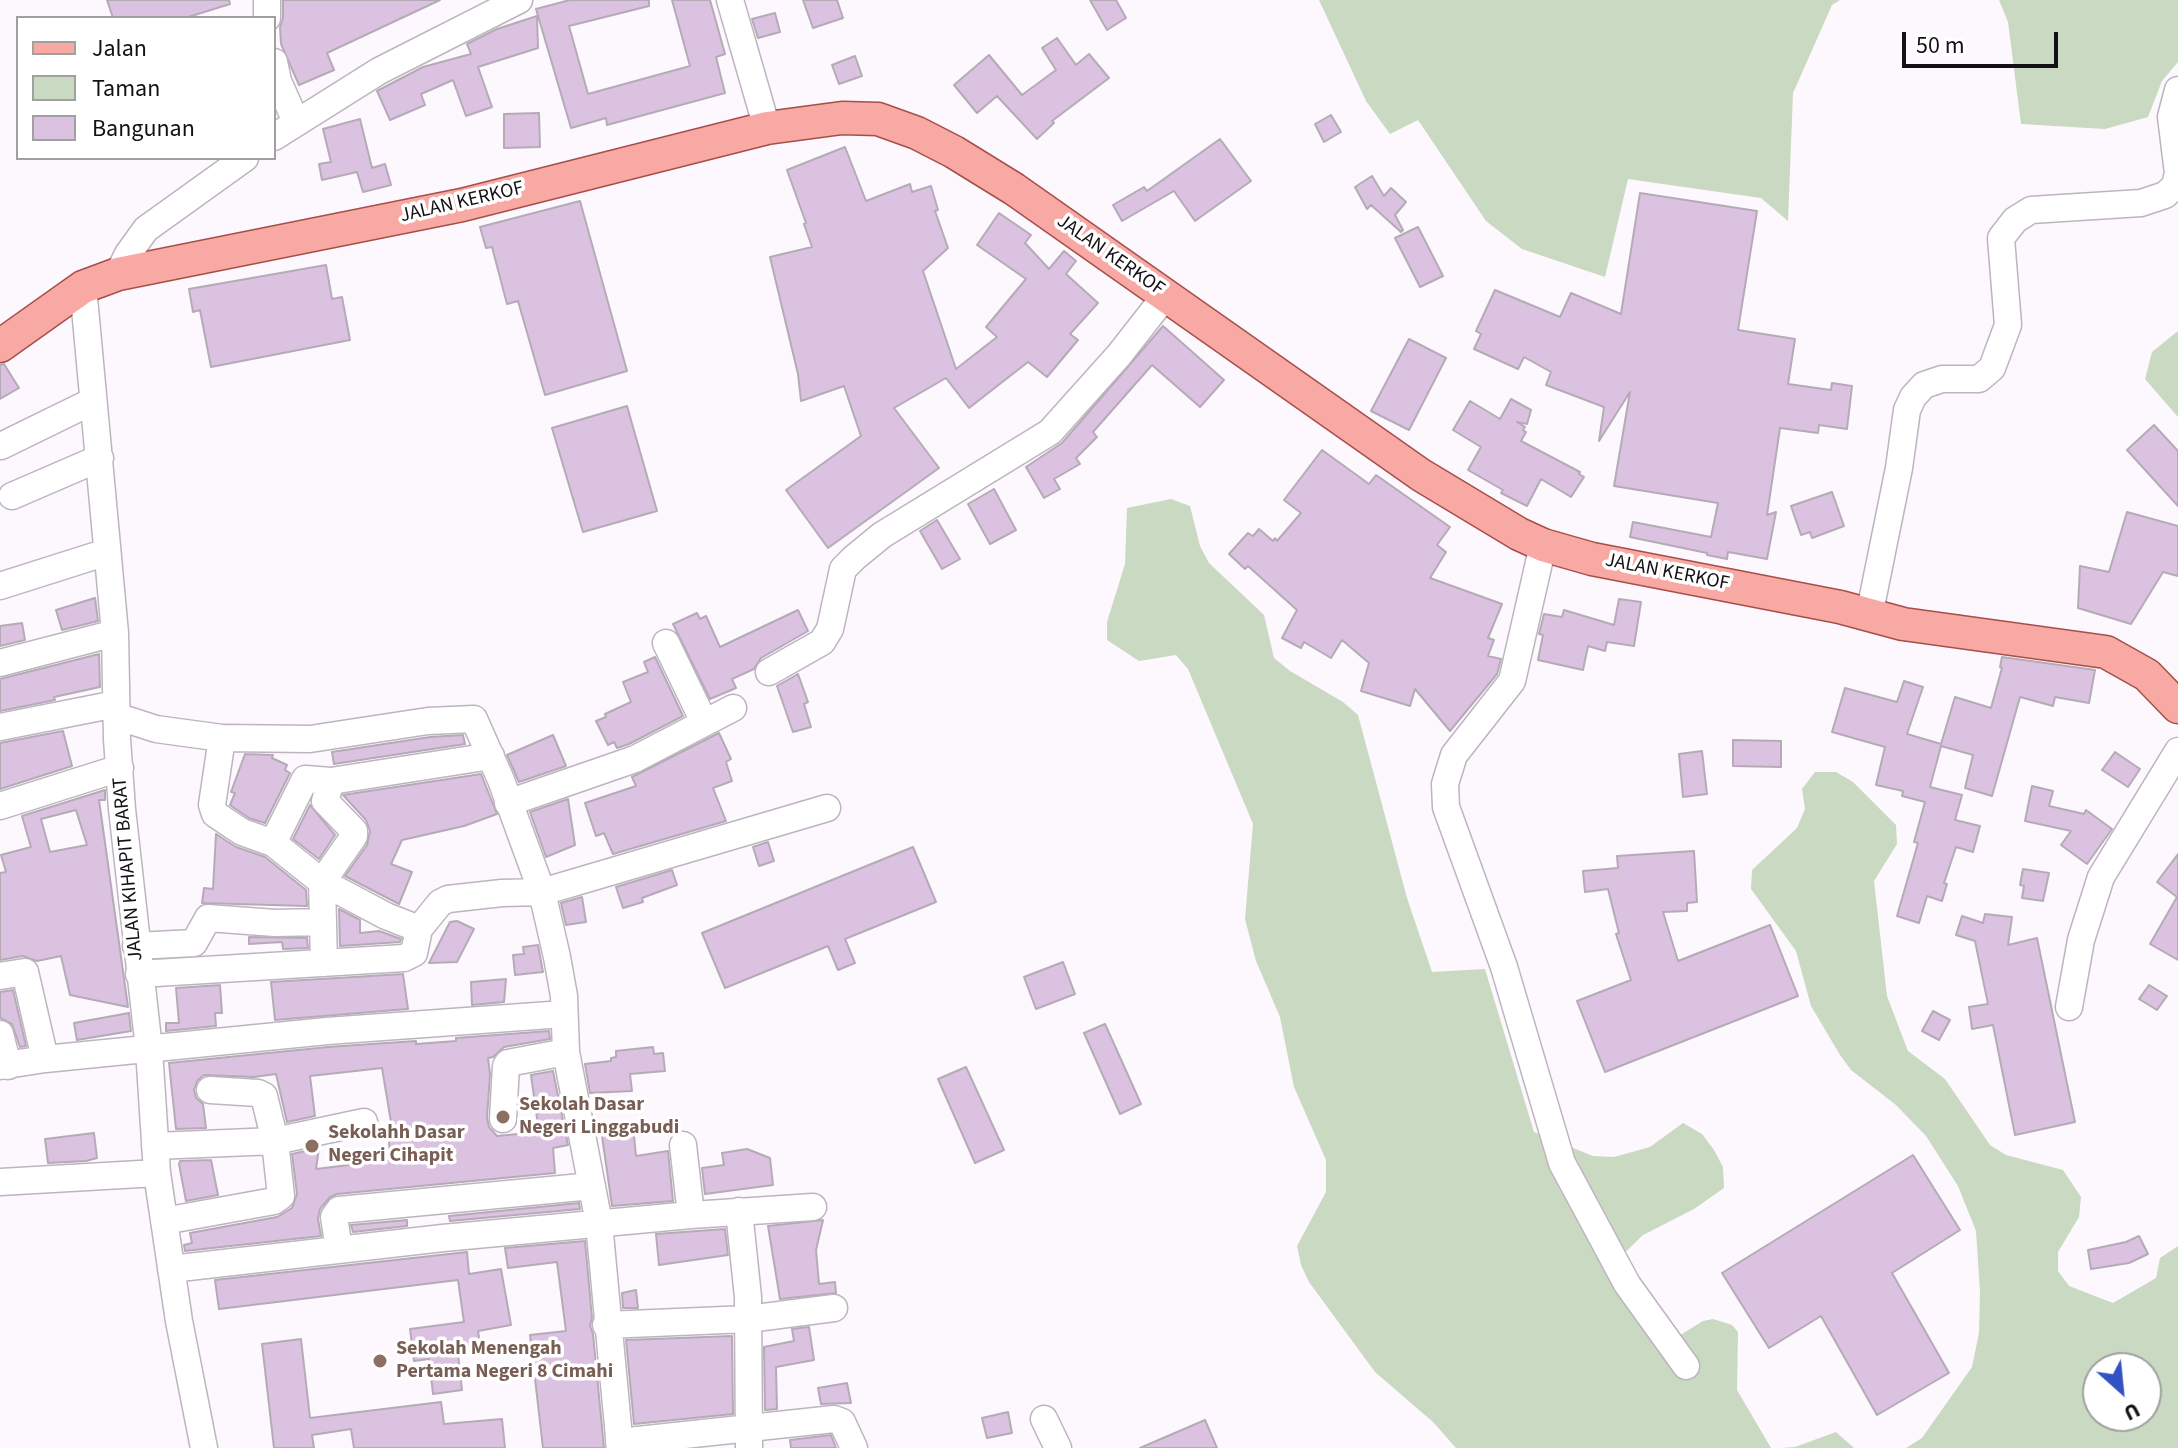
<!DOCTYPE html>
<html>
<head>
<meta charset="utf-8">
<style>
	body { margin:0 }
	#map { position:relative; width:2178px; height:1448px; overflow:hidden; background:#fdf7fe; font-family:"Source Sans 3",sans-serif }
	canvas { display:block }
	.legend { position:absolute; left:16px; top:16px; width:260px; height:144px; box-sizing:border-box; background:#fff; border:2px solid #a1a0a1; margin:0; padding:10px 14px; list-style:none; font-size:24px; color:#141115 }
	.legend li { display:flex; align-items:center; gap:16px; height:40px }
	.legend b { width:40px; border:2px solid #a1a0a1 }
	.north { position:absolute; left:2082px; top:1352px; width:80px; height:80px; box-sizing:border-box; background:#fff; border:2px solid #a1a0a1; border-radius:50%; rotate:153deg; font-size:22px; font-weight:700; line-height:32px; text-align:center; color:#141115 }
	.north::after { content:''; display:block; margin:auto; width:28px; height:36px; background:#3352c3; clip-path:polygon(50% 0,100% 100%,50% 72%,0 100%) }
	.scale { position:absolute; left:1902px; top:32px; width:156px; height:36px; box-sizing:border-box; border:4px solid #141115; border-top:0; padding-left:10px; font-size:24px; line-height:28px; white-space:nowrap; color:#141115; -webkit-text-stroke:6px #fff; paint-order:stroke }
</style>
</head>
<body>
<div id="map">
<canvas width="2178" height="1448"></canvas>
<ul class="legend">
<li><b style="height:10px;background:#f9a9a4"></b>Jalan</li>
<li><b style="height:22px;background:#cad9c1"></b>Taman</li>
<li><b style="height:22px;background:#dbc2e1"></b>Bangunan</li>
</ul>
<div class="north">U</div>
<div class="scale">50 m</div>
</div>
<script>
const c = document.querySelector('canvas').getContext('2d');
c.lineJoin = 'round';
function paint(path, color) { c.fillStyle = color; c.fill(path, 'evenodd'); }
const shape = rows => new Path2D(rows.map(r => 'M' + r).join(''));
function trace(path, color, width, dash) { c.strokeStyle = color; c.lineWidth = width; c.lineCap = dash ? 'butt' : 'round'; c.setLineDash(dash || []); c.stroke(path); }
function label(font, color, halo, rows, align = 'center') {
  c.font = font + ' "Source Sans 3",sans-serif'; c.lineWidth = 7; c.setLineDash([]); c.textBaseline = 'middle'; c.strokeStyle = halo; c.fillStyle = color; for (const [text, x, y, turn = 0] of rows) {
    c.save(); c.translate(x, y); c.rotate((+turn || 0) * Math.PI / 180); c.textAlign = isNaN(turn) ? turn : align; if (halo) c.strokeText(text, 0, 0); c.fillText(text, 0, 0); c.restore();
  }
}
const green = shape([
	[1319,0,1840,0,1832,5,1793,93,1788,221,1761,198,1628,179,1605,277,1522,249,1486,221,1418,120,1390,134,1366,101],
	[1999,0,2178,0,2178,62,2162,81,2148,117,2105,129,2021,124,2008,22],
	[2178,331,2178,417,2145,379,2152,352],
	[1171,499,1190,506,1200,546,1209,563,1264,615,1274,658,1290,671,1343,702,1358,715,1407,898,1432,972,1485,969,1534,1132,1593,1156,1614,1157,1650,1147,1683,1123,1702,1134,1714,1150,1723,1167,1724,1188,1694,1209,1643,1235,1606,1271,1659,1348,1703,1321,1713,1319,1732,1325,1738,1332,1737,1390,1771,1448,1456,1448,1433,1422,1375,1372,1309,1282,1301,1265,1297,1246,1326,1192,1326,1160,1294,1087,1280,1017,1256,961,1245,919,1253,824,1188,669,1176,655,1139,661,1107,640,1107,622,1125,564,1127,508],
	[1815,772,1836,772,1853,782,1896,825,1897,844,1874,881,1887,996,1908,1051,1945,1079,1990,1145,2006,1155,2063,1170,2081,1197,2079,1217,2058,1252,2058,1271,2069,1286,2113,1303,2156,1278,2160,1258,2178,1246,2178,1448,1906,1448,1922,1438,1972,1367,1979,1333,1980,1292,1976,1231,1958,1186,1926,1136,1896,1105,1851,1070,1840,1055,1811,1006,1796,951,1751,889,1752,870,1797,828,1805,809,1802,789],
	[2098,1368,2146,1368,2146,1416,2098,1416],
	[1836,1432,1854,1448,1781,1448,1795,1447]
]);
const building = shape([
	[107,0,229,0,230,4,185,18,113,18,107,0],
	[283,0,440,0,327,53,334,70,299,85,281,44,280,27,283,18,283,0],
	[570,0,649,0,649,6,569,26,588,94,690,66,672,0,710,0,725,54,716,57,725,93,607,125,606,118,571,128,536,9,570,0],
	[803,0,837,0,843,18,813,28,803,0],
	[1090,0,1116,0,1126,18,1107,30,1090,0],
	[775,13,780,32,758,38,752,19,775,13],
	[537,16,538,48,478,67,492,107,466,116,453,80,421,94,425,105,390,120,377,91,423,67,471,54,467,44,497,29,537,16],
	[1057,38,1076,65,1089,54,1109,78,1052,121,1054,123,1037,139,997,96,977,113,954,85,989,55,1022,95,1056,70,1042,48,1057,38],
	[855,56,862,76,839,84,832,65,855,56],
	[539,113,540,147,504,148,504,114,539,113],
	[1331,115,1341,132,1324,142,1315,124,1331,115],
	[360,119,372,168,385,164,391,185,363,192,357,172,322,180,319,164,331,162,323,129,360,119],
	[1220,139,1251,181,1195,221,1174,191,1122,221,1113,205,1144,187,1147,191,1220,139],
	[845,147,866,201,910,184,912,192,931,186,938,210,935,211,948,248,923,271,956,369,997,337,986,327,1026,279,977,245,999,213,1031,235,1025,243,1049,269,1064,251,1076,261,1066,274,1098,303,1070,334,1078,340,1047,377,1028,362,969,408,946,378,894,408,939,468,828,548,786,490,861,436,844,386,801,401,798,374,770,257,812,247,804,224,806,223,787,170,845,147],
	[1372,176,1384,196,1391,188,1406,202,1395,215,1403,230,1401,232,1371,205,1367,209,1355,187,1372,176],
	[1640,193,1757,211,1738,330,1795,339,1788,384,1831,390,1832,383,1852,386,1847,429,1819,425,1818,433,1780,428,1767,515,1776,512,1767,559,1728,552,1727,559,1707,555,1707,553,1630,537,1633,522,1711,537,1718,503,1614,486,1630,392,1599,441,1604,407,1546,385,1551,372,1524,357,1518,369,1474,349,1481,334,1476,331,1495,290,1560,317,1571,293,1621,314,1640,193],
	[580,201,627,371,545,395,518,301,507,304,492,247,486,248,480,227,580,201],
	[1418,227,1443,276,1420,287,1395,238,1418,227],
	[326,265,332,299,342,297,350,340,211,367,200,310,193,312,189,289,326,265],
	[1163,326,1224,380,1200,407,1152,365,1093,432,1097,437,1076,458,1080,464,1054,479,1060,489,1044,498,1026,467,1062,443,1163,326],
	[1409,339,1446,358,1409,430,1371,411,1409,339],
	[4,364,19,388,0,399,0,365,4,364],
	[1511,399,1531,410,1527,424,1517,422,1525,427,1523,430,1526,432,1521,441,1580,472,1579,474,1584,477,1571,497,1541,479,1527,506,1501,493,1503,490,1468,470,1481,447,1453,430,1470,401,1500,419,1511,399],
	[627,406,657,511,583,532,552,428,627,406],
	[2154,425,2178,451,2178,506,2127,450,2154,425],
	[1322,450,1369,484,1376,475,1450,527,1437,545,1446,552,1430,578,1502,604,1488,638,1494,640,1488,656,1501,659,1497,674,1450,731,1415,689,1410,706,1361,691,1369,663,1342,640,1331,658,1304,642,1301,648,1282,638,1297,610,1248,566,1245,569,1229,554,1248,533,1253,536,1259,529,1273,541,1275,538,1277,541,1301,513,1284,500,1322,450],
	[994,489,1016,530,990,544,968,504,994,489],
	[1832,492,1844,526,1812,538,1810,532,1801,535,1791,506,1832,492],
	[2127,512,2178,526,2178,576,2163,572,2131,624,2078,608,2080,566,2109,572,2127,512],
	[937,520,960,559,942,569,920,531,937,520],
	[95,598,98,621,62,630,56,610,95,598],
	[1619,599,1641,602,1634,646,1607,642,1605,651,1588,646,1583,670,1538,660,1543,635,1539,634,1544,614,1562,617,1564,610,1614,625,1619,599],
	[798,610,808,631,761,658,754,669,732,679,736,688,710,699,673,624,697,613,700,619,706,616,720,647,798,610],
	[22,623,25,640,0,646,0,626,22,623],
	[99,654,100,687,54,697,55,700,0,711,0,679,99,654],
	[655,657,683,716,629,744,617,748,614,742,608,745,596,721,606,717,605,714,631,702,623,682,648,672,644,662,655,657],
	[2002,657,2095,670,2089,703,2055,697,2053,706,2020,697,1992,796,1965,788,1973,755,1941,746,1930,787,1962,795,1955,820,1980,826,1973,852,1956,847,1944,883,1947,884,1942,901,1927,896,1919,923,1897,916,1918,843,1914,842,1925,802,1902,796,1903,791,1876,785,1885,747,1832,732,1845,688,1897,702,1904,681,1923,687,1907,734,1941,744,1955,697,1991,708,2002,668,2000,667,2002,657],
	[798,674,808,702,804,704,811,727,793,732,777,686,798,674],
	[63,731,72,766,0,789,0,743,63,731],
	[719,733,731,759,726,762,732,781,713,788,726,821,613,854,604,833,596,836,585,803,636,786,632,777,719,733],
	[463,735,465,744,334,764,332,752,430,737,463,735],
	[553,735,566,766,519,782,507,755,553,735],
	[1733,740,1781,741,1781,767,1733,766,1733,740],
	[1702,751,1707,794,1683,797,1679,754,1702,751],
	[2115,752,2140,769,2128,787,2102,770,2115,752],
	[245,754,273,755,272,758,287,765,285,770,290,773,265,823,249,818,230,805,235,793,231,792,245,754],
	[481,774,497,814,464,826,402,840,391,864,412,872,399,904,345,876,367,845,370,831,366,820,343,795,481,774],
	[2032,786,2053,791,2049,806,2084,814,2086,810,2112,829,2087,864,2061,845,2071,831,2025,821,2032,786],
	[105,790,105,800,99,800,128,1007,70,995,61,956,37,961,23,956,0,960,0,873,6,872,1,855,31,847,22,816,105,790],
	[76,810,87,845,50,852,41,819,76,810],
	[568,799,575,845,546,857,530,812,568,799],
	[310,805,335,835,319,859,293,839,310,805],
	[216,834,236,847,265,857,306,890,307,906,202,903,204,888,213,889,216,834],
	[768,842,774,861,759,866,753,847,768,842],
	[913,847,936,902,845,939,855,963,838,970,828,946,725,988,702,933,913,847],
	[1694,851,1697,902,1687,903,1687,911,1663,912,1678,961,1770,925,1798,996,1605,1072,1577,1001,1631,980,1616,934,1619,933,1608,889,1585,892,1583,871,1618,868,1617,856,1694,851],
	[2178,854,2178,960,2150,944,2177,897,2157,882,2178,854],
	[2023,869,2049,873,2043,901,2022,898,2024,886,2020,885,2023,869],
	[672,870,677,885,642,898,643,902,623,908,616,887,672,870],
	[582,897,586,922,566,925,561,903,582,897],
	[339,909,360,920,360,933,379,931,401,939,400,942,340,946,339,909],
	[1985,914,2012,917,2008,945,2037,938,2075,1122,2015,1135,1993,1025,1972,1029,1969,1007,1988,1004,1975,941,1956,935,1962,916,1983,923,1985,914],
	[457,921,474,929,457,962,429,963,450,922,457,921],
	[249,937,307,938,308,948,283,949,282,942,249,944,249,937],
	[538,945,543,972,515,975,513,955,524,954,523,947,538,945],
	[1063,962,1075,994,1036,1009,1024,977,1063,962],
	[403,974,408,1009,275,1020,271,982,403,974],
	[506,979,504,1002,472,1005,471,982,506,979],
	[220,985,222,1013,215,1013,216,1026,166,1031,166,1023,179,1023,176,988,220,985],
	[2149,985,2167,996,2157,1010,2139,999,2149,985],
	[13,990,26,1046,20,1047,12,1024,0,1018,0,992,13,990],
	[1933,1011,1950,1020,1939,1040,1922,1031,1933,1011],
	[129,1013,131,1031,77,1040,74,1023,129,1013],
	[1105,1024,1141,1104,1120,1114,1084,1033,1105,1024],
	[549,1031,550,1039,504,1047,493,1057,488,1058,490,1074,487,1118,489,1127,497,1136,539,1132,531,1075,553,1071,568,1145,553,1148,555,1173,337,1194,330,1197,320,1209,318,1219,321,1236,185,1251,184,1245,192,1243,190,1233,277,1217,292,1208,297,1194,292,1154,319,1148,316,1169,390,1160,389,1141,394,1140,382,1068,310,1076,315,1116,287,1122,276,1074,254,1077,204,1075,197,1081,194,1090,196,1098,203,1104,206,1128,176,1129,169,1063,328,1047,416,1041,416,1044,456,1041,456,1038,549,1031],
	[653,1047,654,1054,663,1053,665,1071,630,1074,632,1091,590,1093,585,1064,611,1061,611,1058,616,1057,616,1051,653,1047],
	[966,1067,1004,1150,975,1163,938,1079,966,1067],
	[633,1125,636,1156,668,1151,673,1201,612,1206,601,1129,633,1125],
	[94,1133,97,1158,86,1161,48,1163,45,1139,94,1133],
	[747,1149,770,1158,773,1185,705,1194,702,1168,724,1165,722,1153,747,1149],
	[1913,1155,1960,1230,1892,1273,1949,1373,1877,1415,1821,1316,1769,1348,1722,1273,1913,1155],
	[211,1160,218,1195,186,1201,179,1164,180,1161,211,1160],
	[579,1203,580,1209,450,1221,449,1216,579,1203],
	[407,1220,407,1226,353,1232,351,1225,407,1220],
	[823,1220,816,1250,819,1284,835,1282,836,1293,780,1299,768,1226,823,1220],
	[725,1229,728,1255,659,1265,656,1234,725,1229],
	[2139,1236,2148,1254,2129,1263,2091,1269,2088,1250,2126,1242,2139,1236],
	[585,1241,592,1318,590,1326,593,1334,604,1448,543,1448,530,1335,566,1331,557,1262,508,1268,505,1248,585,1241],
	[467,1252,469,1274,501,1269,511,1325,478,1331,481,1351,458,1354,462,1390,433,1394,429,1359,414,1361,410,1329,464,1322,458,1280,219,1309,215,1280,467,1252],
	[636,1290,638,1308,623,1308,622,1293,636,1290],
	[809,1327,814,1360,776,1367,777,1409,765,1410,764,1347,794,1341,792,1329,809,1327],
	[732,1336,733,1414,634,1424,626,1340,732,1336],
	[301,1339,310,1418,441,1402,444,1424,502,1419,505,1448,354,1448,351,1429,312,1435,314,1448,274,1448,262,1344,301,1339],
	[847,1383,851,1403,821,1404,818,1388,847,1383],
	[1008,1412,1012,1433,987,1438,982,1418,1008,1412],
	[1205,1420,1217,1448,1140,1448,1205,1420],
	[831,1435,836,1448,791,1448,790,1440,831,1435]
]);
const minor = shape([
	[730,0,767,128],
	[267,18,267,0],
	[274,62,278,81,296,122],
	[274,137,379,71,519,0],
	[118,274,128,254,146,229,245,158],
	[83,287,115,633,117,739,122,809,149,1049,157,1173,179,1321,204,1448],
	[1,446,93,401],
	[12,496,100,458],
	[1543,545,1512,681,1454,755,1445,784,1446,807,1504,967,1562,1163,1627,1284,1686,1366],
	[0,586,107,552],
	[1869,616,1899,468,1907,410,1913,397,1924,385,1942,379,1979,379,1992,368,2008,325,2001,238,2015,220,2031,210,2141,203,2165,195,2175,186,2178,173,2171,117,2178,90],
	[666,643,704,722],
	[0,663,115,633],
	[769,672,822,642,830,629,843,569,854,558,882,535,1050,432,1119,355,1166,295],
	[116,716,156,729,222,738,310,739,428,721,474,719,501,780,542,892,557,957,564,996,566,1052,599,1223,620,1448],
	[0,727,116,704],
	[222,738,212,805,215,814,242,832,273,843,322,882,386,916,419,929],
	[508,803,635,759,733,708],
	[0,806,120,768],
	[273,843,305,779,331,781,491,756],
	[136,946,194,943,208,918,275,923,322,922],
	[324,963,322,882,354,836,354,831,325,801,331,781],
	[139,974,404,958,414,953,419,929,440,903,448,899,502,893,542,892,827,808],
	[0,976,25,972,45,1059],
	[2069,1007,2081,940,2101,877,2178,751],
	[0,1034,8,1066],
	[0,1066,45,1059,327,1031,564,1014],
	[503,1119,506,1066,508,1063,566,1052],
	[683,1145,691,1215],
	[155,1146,275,1141,364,1122],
	[0,1182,157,1173],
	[739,1211,748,1297,749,1448],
	[164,1221,274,1201,281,1196,275,1141,264,1096,258,1093,210,1090],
	[339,1249,334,1217,339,1210,592,1186],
	[171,1269,443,1238,691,1215,813,1207],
	[606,1325,748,1319,834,1308],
	[1044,1419,1058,1448],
	[619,1442,834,1419,842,1422,854,1448]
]);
const major = shape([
	[0,346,83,287,118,274,462,205,767,128,842,118,878,119,917,133,954,152,1014,189,1421,475,1519,534,1543,545,1592,559,1840,607,1903,624,2106,652,2147,675,2178,707]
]);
const markers = [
	[503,1117,8,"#8d6e63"],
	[312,1146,8,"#8d6e63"],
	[380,1361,8,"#8d6e63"]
];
const streetNames = [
	["JALAN KERKOF",462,203,-13],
	["JALAN KERKOF",1110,256,35],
	["JALAN KERKOF",1667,573,11],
	["JALAN KIHAPIT BARAT",129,869,-95]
];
const educationNames = [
	["Sekolah Dasar",519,1106],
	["Negeri Linggabudi",519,1129],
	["Sekolahh Dasar",328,1134],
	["Negeri Cihapit",328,1157],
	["Sekolah Menengah",396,1350],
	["Pertama Negeri 8 Cimahi",396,1373]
];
paint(green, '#cad9c1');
paint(building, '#dbc2e1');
trace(building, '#b5abb7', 2);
trace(minor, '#bdb4c0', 29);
trace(major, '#a64f4a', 35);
trace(minor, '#fff', 26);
trace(major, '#f9a9a4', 32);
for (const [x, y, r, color] of markers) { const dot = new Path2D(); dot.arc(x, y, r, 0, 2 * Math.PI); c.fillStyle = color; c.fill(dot); trace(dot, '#fff', 3); }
label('20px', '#141115', '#fff', streetNames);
label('bold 20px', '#785e54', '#fff', educationNames, 'left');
</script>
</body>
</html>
